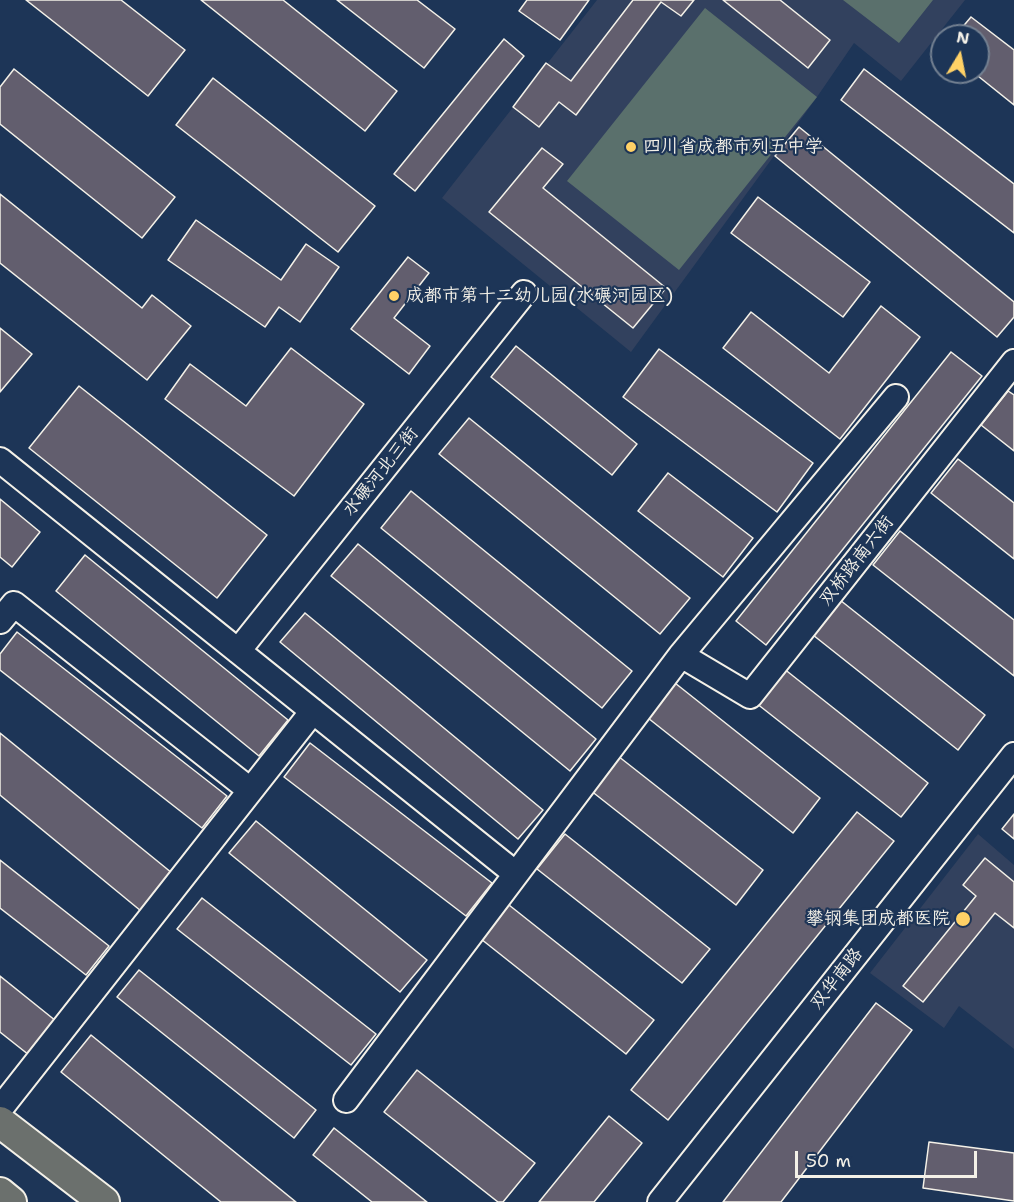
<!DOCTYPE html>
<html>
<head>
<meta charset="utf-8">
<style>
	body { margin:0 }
	#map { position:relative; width:1014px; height:1202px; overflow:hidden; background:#1d3557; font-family:"Shantell Sans",sans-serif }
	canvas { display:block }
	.north { position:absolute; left:930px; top:24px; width:60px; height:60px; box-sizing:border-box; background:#1d3557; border:2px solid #738091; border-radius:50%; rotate:10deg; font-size:16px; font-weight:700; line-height:24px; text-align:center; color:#f4f1e8 }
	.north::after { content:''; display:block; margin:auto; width:21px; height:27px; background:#ffd166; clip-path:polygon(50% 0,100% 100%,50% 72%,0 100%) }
	.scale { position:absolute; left:795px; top:1151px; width:182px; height:27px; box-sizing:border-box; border:3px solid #f4f1e8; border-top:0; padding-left:8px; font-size:18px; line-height:21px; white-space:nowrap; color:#f4f1e8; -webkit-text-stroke:4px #1d3557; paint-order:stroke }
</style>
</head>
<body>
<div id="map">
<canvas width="1014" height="1202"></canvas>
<div class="north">N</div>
<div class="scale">50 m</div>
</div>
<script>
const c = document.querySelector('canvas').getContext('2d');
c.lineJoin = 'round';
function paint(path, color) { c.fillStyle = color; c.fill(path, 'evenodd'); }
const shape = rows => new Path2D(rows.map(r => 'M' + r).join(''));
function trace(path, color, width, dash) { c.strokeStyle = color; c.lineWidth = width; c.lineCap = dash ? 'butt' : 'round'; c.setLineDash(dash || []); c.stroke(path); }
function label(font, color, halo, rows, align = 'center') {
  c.font = font + ' "Shantell Sans","LXGW WenKai TC",sans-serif'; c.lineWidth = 4.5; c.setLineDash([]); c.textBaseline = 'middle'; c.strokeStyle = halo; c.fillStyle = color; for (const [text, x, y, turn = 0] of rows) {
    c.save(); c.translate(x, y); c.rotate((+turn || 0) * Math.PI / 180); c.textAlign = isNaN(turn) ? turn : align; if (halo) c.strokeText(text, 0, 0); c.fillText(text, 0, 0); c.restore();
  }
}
const built = shape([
	[597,0,965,0,901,81,854,43,817,97,631,352,442,198],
	[978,834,1014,865,1014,1049,959,1006,944,1028,870,973]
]);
const green = shape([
	[843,0,933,0,899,43],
	[705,8,817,97,679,270,567,181]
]);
const building = shape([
	[26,0,121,0,185,50,148,96,26,0],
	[201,0,283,0,397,91,365,131,201,0],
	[337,0,417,0,455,29,424,68,337,0],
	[527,0,589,0,560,40,519,11,527,0],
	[633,0,694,0,681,16,661,2,576,115,559,102,539,127,513,107,546,63,571,81,633,0],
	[723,0,780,0,830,40,808,68,723,0],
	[971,17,1014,50,1014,105,973,72,978,72,978,36,955,36,971,17],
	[504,39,524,56,415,191,394,174,504,39],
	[14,69,175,197,142,238,0,124,0,87,14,69],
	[864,69,1014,184,1014,233,841,100,864,69],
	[213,78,375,206,338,252,176,125,213,78],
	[799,127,1014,302,1014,317,997,337,775,156,799,127],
	[542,148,563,164,543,188,666,288,633,328,489,212,542,148],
	[0,194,142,308,152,295,191,326,147,380,0,263,0,194],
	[758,197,870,282,843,317,731,233,758,197],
	[196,220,281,280,306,244,339,267,300,322,279,307,265,327,168,260,196,220],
	[408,257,429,273,394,318,430,346,409,374,351,329,408,257],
	[881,306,920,337,840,439,723,348,751,312,829,373,881,306],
	[0,328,32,354,0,392,0,328],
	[516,346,637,444,612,475,491,377,516,346],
	[291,348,364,404,294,496,165,399,190,364,246,406,291,348],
	[659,349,813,463,777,512,623,397,659,349],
	[951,352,982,376,766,645,736,621,951,352],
	[79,386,267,535,217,598,29,448,79,386],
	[1008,391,1014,395,1014,451,981,425,1008,391],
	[469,418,690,598,660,634,439,454,469,418],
	[958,459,1014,503,1014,559,931,493,958,459],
	[668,473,753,538,723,577,638,511,668,473],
	[411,491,632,671,602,708,381,528,411,491],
	[0,499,40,532,12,567,0,557,0,499],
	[900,531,1014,620,1014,676,873,565,900,531],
	[358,544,596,739,570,771,331,576,358,544],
	[85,555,288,720,259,756,56,591,85,555],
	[840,600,985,715,958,750,813,635,840,600],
	[305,613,543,810,518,839,280,642,305,613],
	[17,632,227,796,202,828,0,670,0,654,17,632],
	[783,668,928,783,901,817,756,703,783,668],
	[675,683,820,798,793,833,648,718,675,683],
	[0,733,172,873,141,911,0,795,0,733],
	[310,743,492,883,466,916,284,777,310,743],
	[618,756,763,870,736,905,590,790,618,756],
	[857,812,894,841,668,1120,631,1090,857,812],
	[1014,814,1014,839,1002,829,1014,814],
	[256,821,427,960,400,992,229,853,256,821],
	[565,834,710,949,682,983,537,869,565,834],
	[985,858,1014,882,1014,928,995,913,923,1002,903,986,976,896,963,885,985,858],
	[0,860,109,946,86,975,0,908,0,860],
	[202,898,376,1034,351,1065,177,929,202,898],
	[509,905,654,1020,626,1054,481,939,509,905],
	[139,970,316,1110,294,1138,117,997,139,970],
	[0,976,56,1021,29,1055,0,1032,0,976],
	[876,1003,912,1030,781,1202,723,1202,876,1003],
	[91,1035,296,1202,221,1202,61,1072,91,1035],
	[417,1070,535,1163,503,1202,498,1202,384,1112,417,1070],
	[609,1116,642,1143,594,1202,539,1202,609,1116],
	[334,1128,427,1202,372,1202,313,1155,334,1128],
	[929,1142,1014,1153,1014,1201,923,1188,929,1142]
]);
const minor = shape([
	[0,460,516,874],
	[0,621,14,604,250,790],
	[238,651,524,293],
	[681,655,750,696,1014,362],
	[346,1100,681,655,896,397],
	[0,1109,313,711],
	[660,1202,1014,755]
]);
const major = shape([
	[0,1122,104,1202],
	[0,1193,11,1202]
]);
const markers = [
	[631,147,6,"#ffd166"],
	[394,296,6,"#ffd166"],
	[963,919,8,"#ffd166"]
];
const poiNames = [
	["四川省成都市列五中学",643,147],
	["成都市第十二幼儿园(水碾河园区)",406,296],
	["攀钢集团成都医院",950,919,"right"]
];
const streetNames = [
	["水碾河北三街",381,472,-51],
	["双桥路南六街",857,561,-52],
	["双华南路",837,979,-52]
];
paint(built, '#32415e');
paint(green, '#5a706c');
paint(building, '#625e6e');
trace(building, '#f4f1e8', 1.5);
trace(minor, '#f4f1e8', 28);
trace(major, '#f4f1e8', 34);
trace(minor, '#1d3557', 24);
trace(major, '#6b706d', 30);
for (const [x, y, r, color] of markers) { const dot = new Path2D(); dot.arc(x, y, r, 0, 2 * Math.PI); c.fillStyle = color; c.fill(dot); trace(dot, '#1d3557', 2); }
label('18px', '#f4f1e8', '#1d3557', poiNames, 'left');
label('18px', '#f4f1e8', '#1d3557', streetNames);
</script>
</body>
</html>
